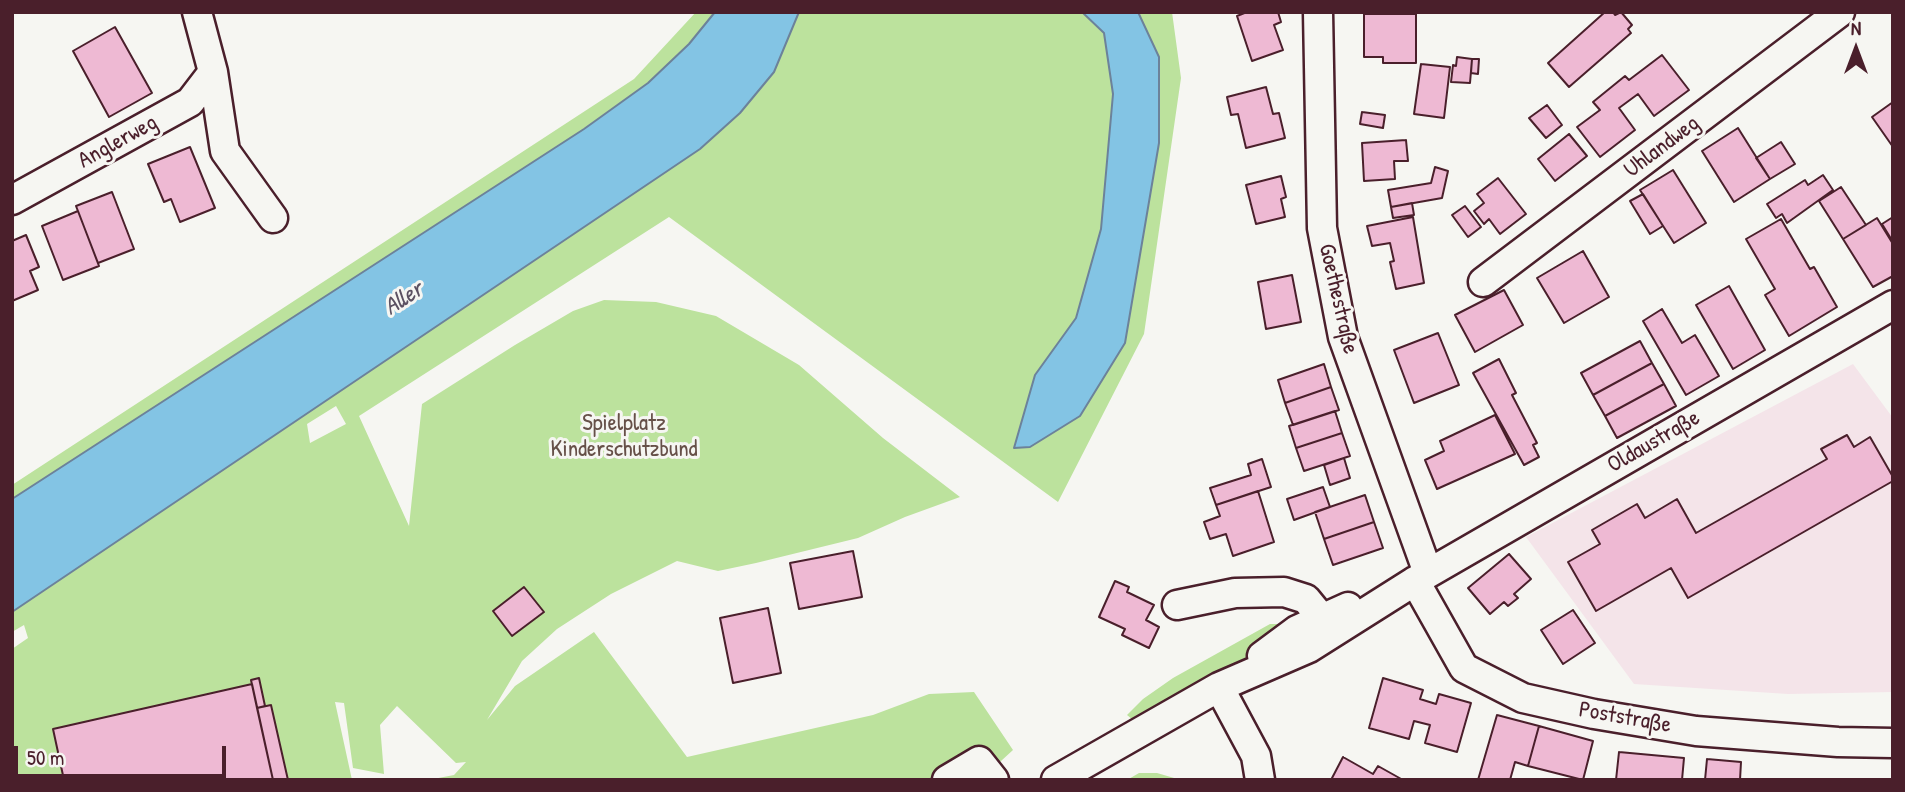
<!DOCTYPE html>
<html>
<head>
<meta charset="utf-8">
<style>
	body { margin:0 }
	#map { position:relative; width:1905px; height:792px; overflow:hidden; background:#f6f6f2; font-family:"Patrick Hand",sans-serif }
	canvas { display:block }
	.frame { position:absolute; inset:0; border:14px solid #4a1f2b; pointer-events:none }
	.north { position:absolute; left:1821px; top:14px; width:70px; height:70px; -webkit-text-stroke:5px #f6f6f2; paint-order:stroke; rotate:0deg; font-size:19px; font-weight:700; line-height:28px; text-align:center; color:#4a1f2b }
	.north::after { content:''; display:block; margin:auto; width:24px; height:32px; background:#4a1f2b; clip-path:polygon(50% 0,100% 100%,50% 72%,0 100%) }
	.scale { position:absolute; left:14px; top:746px; width:212px; height:32px; box-sizing:border-box; border:4px solid #4a1f2b; border-top:0; padding-left:9px; font-size:21px; line-height:24px; white-space:nowrap; color:#4a1f2b; -webkit-text-stroke:5px #f6f6f2; paint-order:stroke }
</style>
</head>
<body>
<div id="map">
<canvas width="1905" height="792"></canvas>
<div class="frame"></div>
<div class="north">N</div>
<div class="scale">50 m</div>
</div>
<script>
const c = document.querySelector('canvas').getContext('2d');
c.lineJoin = 'round';
function paint(path, color) { c.fillStyle = color; c.fill(path, 'evenodd'); }
const shape = rows => new Path2D(rows.map(r => 'M' + r).join(''));
function trace(path, color, width, dash) { c.strokeStyle = color; c.lineWidth = width; c.lineCap = dash ? 'butt' : 'round'; c.setLineDash(dash || []); c.stroke(path); }
function label(font, color, halo, rows, align = 'center') {
  c.font = font + ' "Patrick Hand",sans-serif'; c.lineWidth = 6; c.setLineDash([]); c.textBaseline = 'middle'; c.strokeStyle = halo; c.fillStyle = color; for (const [text, x, y, turn = 0] of rows) {
    c.save(); c.translate(x, y); c.rotate((+turn || 0) * Math.PI / 180); c.textAlign = isNaN(turn) ? turn : align; if (halo) c.strokeText(text, 0, 0); c.fillText(text, 0, 0); c.restore();
  }
}
const built = shape([
	[1853,364,1893,418,1893,692,1788,694,1634,684,1526,537]
]);
const green = shape([
	[696,12,1172,12,1181,78,1144,334,1058,502,669,217,359,416,409,526,422,404,515,345,573,311,604,300,656,302,716,316,799,365,883,438,960,497,905,517,858,538,756,563,718,571,677,561,611,594,557,629,522,661,487,720,515,686,594,632,687,757,873,715,929,694,974,692,1013,750,989,772,977,780,428,780,454,775,466,762,456,763,397,706,380,725,384,774,353,768,344,703,335,702,352,780,12,780,12,649,28,638,24,625,12,632,12,485,634,79],
	[336,406,346,424,310,443,307,424],
	[1270,624,1281,624,1280,638,1142,717,1133,720,1127,715,1143,699,1173,678],
	[1139,773,1157,773,1181,780,1127,780]
]);
const water = shape([
	[715,12,799,12,774,72,740,113,700,149,12,612,12,499,584,129,648,83,689,44,715,12],
	[1082,12,1138,12,1159,57,1159,143,1125,343,1080,416,1030,447,1014,448,1035,375,1076,318,1101,229,1113,94,1104,33,1082,12]
]);
const building = shape([
	[1247,12,1278,12,1281,22,1274,25,1283,50,1252,61,1237,16,1247,12],
	[1605,12,1613,12,1615,15,1621,12,1632,25,1628,29,1631,33,1569,87,1548,63,1605,12],
	[1364,14,1416,14,1416,63,1383,63,1383,57,1364,57,1364,14],
	[115,27,152,93,109,117,73,51,115,27],
	[1662,55,1689,90,1654,116,1638,94,1619,108,1635,130,1600,157,1577,127,1600,110,1593,102,1625,76,1629,80,1662,55],
	[1457,57,1472,59,1470,83,1451,82,1453,65,1456,66,1457,57],
	[1472,59,1479,59,1478,74,1471,73,1472,59],
	[1421,64,1450,67,1444,118,1414,114,1421,64],
	[1266,87,1273,114,1279,113,1285,138,1246,148,1238,114,1231,115,1227,97,1266,87],
	[1893,102,1893,147,1872,117,1893,102],
	[1547,105,1562,125,1546,138,1529,118,1547,105],
	[1362,112,1385,115,1383,128,1360,124,1362,112],
	[1738,128,1770,179,1734,202,1702,151,1738,128],
	[1569,134,1587,156,1555,181,1538,159,1569,134],
	[1406,140,1408,161,1394,161,1395,179,1364,181,1362,143,1406,140],
	[1781,142,1795,164,1770,179,1756,158,1781,142],
	[190,147,215,208,180,222,171,199,164,202,148,164,190,147],
	[1435,167,1448,171,1442,198,1391,207,1388,190,1431,183,1435,167],
	[1673,170,1706,223,1674,243,1640,190,1673,170],
	[1823,175,1833,190,1787,223,1782,214,1776,218,1767,204,1805,180,1808,185,1823,175],
	[1281,176,1286,197,1281,199,1285,217,1256,224,1246,185,1281,176],
	[1498,178,1526,214,1500,234,1489,219,1484,224,1474,211,1484,203,1477,194,1498,178],
	[1841,187,1866,225,1843,239,1819,201,1841,187],
	[112,192,134,249,98,263,76,206,112,192],
	[1643,194,1663,226,1650,234,1630,201,1643,194],
	[1412,203,1414,215,1393,218,1391,207,1412,203],
	[1465,206,1481,227,1468,237,1452,215,1465,206],
	[78,211,99,266,63,280,42,226,78,211],
	[1413,217,1424,283,1396,289,1390,262,1394,261,1390,243,1372,246,1367,226,1413,217],
	[1893,217,1893,242,1882,224,1893,217],
	[1877,218,1893,244,1893,276,1873,287,1843,239,1877,218],
	[1781,219,1810,269,1814,267,1837,307,1789,336,1765,295,1775,289,1746,239,1781,219],
	[26,235,39,267,30,271,38,290,12,301,12,241,26,235],
	[1583,251,1609,297,1564,323,1537,278,1583,251],
	[1292,275,1301,322,1266,329,1258,282,1292,275],
	[1729,286,1765,350,1733,369,1696,305,1729,286],
	[1504,290,1523,325,1475,352,1455,315,1504,290],
	[1662,309,1682,343,1695,335,1719,376,1686,395,1643,321,1662,309],
	[1438,333,1459,385,1414,403,1394,350,1438,333],
	[1640,341,1652,363,1593,395,1581,373,1640,341],
	[1499,359,1516,393,1512,395,1537,443,1533,445,1539,457,1524,465,1473,373,1499,359],
	[1652,363,1664,384,1605,416,1593,395,1652,363],
	[1324,364,1331,387,1285,403,1278,380,1324,364],
	[1664,384,1676,406,1617,438,1605,416,1664,384],
	[1331,387,1339,410,1293,425,1285,403,1331,387],
	[1335,411,1342,433,1296,448,1289,426,1335,411],
	[1495,415,1515,454,1437,489,1425,460,1444,451,1440,441,1495,415],
	[1342,433,1350,456,1304,471,1296,448,1342,433],
	[1847,435,1854,447,1870,437,1893,477,1893,481,1688,598,1671,568,1596,611,1568,562,1600,544,1592,530,1637,504,1645,518,1677,499,1696,533,1827,459,1821,449,1847,435],
	[1344,458,1350,478,1330,485,1324,465,1344,458],
	[1262,459,1271,487,1216,505,1210,488,1251,475,1248,464,1262,459],
	[1323,487,1330,507,1294,520,1287,499,1323,487],
	[1258,491,1274,542,1233,556,1226,534,1210,539,1204,522,1220,516,1216,505,1258,491],
	[1365,495,1374,522,1324,539,1315,512,1365,495],
	[1374,522,1383,548,1333,565,1324,539,1374,522],
	[853,551,862,597,799,609,790,563,853,551],
	[1509,554,1531,579,1514,594,1518,598,1508,606,1504,602,1490,614,1468,588,1509,554],
	[1115,581,1129,587,1127,592,1154,605,1146,620,1159,627,1149,648,1122,635,1125,629,1099,617,1115,581],
	[524,587,544,612,512,636,493,611,524,587],
	[768,608,781,673,733,683,720,618,768,608],
	[1573,610,1595,643,1563,664,1541,630,1573,610],
	[259,678,265,706,257,708,251,680,259,678],
	[1383,678,1423,690,1420,699,1436,704,1439,694,1471,703,1457,752,1425,743,1430,725,1414,721,1409,739,1369,728,1383,678],
	[252,684,273,780,64,780,53,729,252,684],
	[271,705,288,780,273,780,257,708,271,705],
	[1497,715,1539,726,1528,766,1515,762,1510,780,1478,780,1497,715],
	[1539,726,1593,741,1583,780,1528,766,1539,726],
	[1619,752,1684,758,1682,780,1616,780,1619,752],
	[1343,757,1373,774,1378,766,1403,780,1331,780,1343,757],
	[1707,759,1741,762,1740,780,1705,780,1707,759]
]);
const minor = shape([
	[197,12,213,72,225,151,273,218],
	[1318,12,1322,228,1343,337,1428,573],
	[12,200,190,102,213,72],
	[1483,282,1840,12],
	[1415,581,1464,668,1523,698,1594,714,1696,731,1838,742,1893,743],
	[1177,605,1235,593,1284,592,1306,599,1333,632],
	[1262,656,1297,630,1348,607],
	[1219,687,1256,756,1260,780],
	[947,780,979,761,994,780],
	[1056,780,1219,687,1309,648,1415,581,1893,305]
]);
const streetNames = [
	["Anglerweg",118,142,-29],
	["Uhlandweg",1662,147,-37],
	["Goethestraße",1338,299,77],
	["Oldaustraße",1654,442,-30],
	["Poststraße",1625,718,10]
];
const parkNames = [
	["Spielplatz",624,424],
	["Kinderschutzbund",624,450]
];
const waterNames = [
	["Aller",404,299,-33]
];
paint(built, '#f4e4e9');
paint(green, '#bce29d');
paint(water, '#83c4e4');
trace(water, '#6c829a', 2);
paint(building, '#eeb9d3');
trace(building, '#4a1f2b', 2);
trace(minor, '#4a1f2b', 33);
trace(minor, '#f6f6f2', 28);
label('23px', '#4a1f2b', '#f6f6f2', streetNames);
label('23px', '#665048', '#f6f6f2', parkNames);
label('italic 24px', '#5b5162', '#f6f6f2', waterNames);
</script>
</body>
</html>
